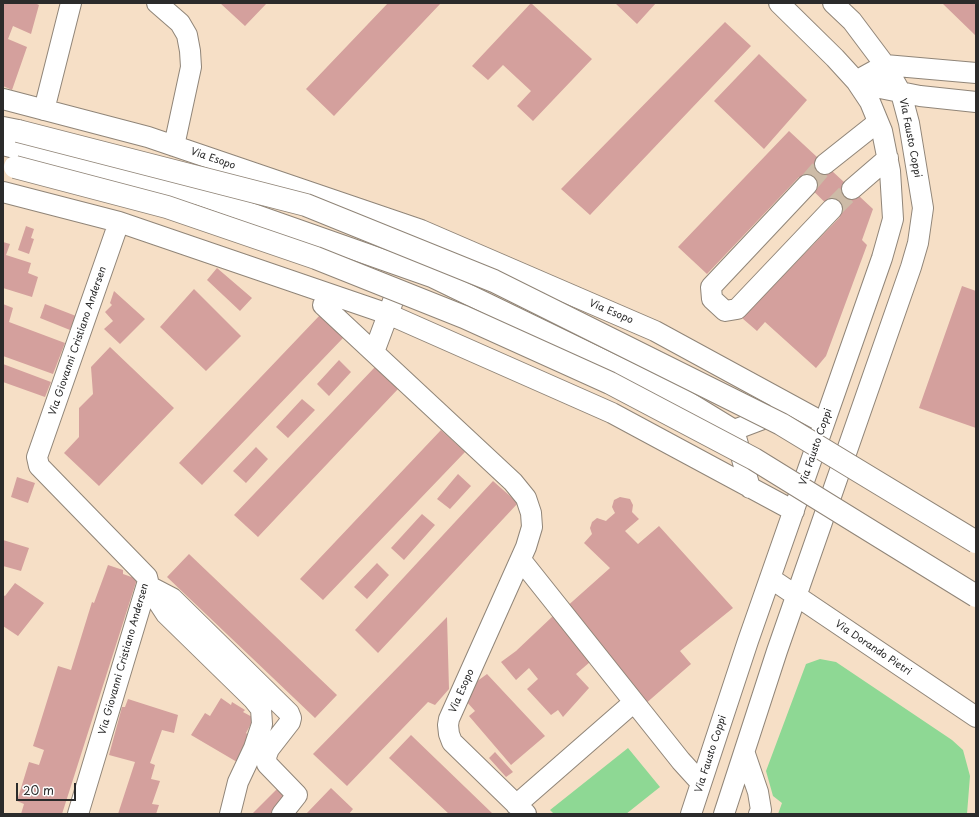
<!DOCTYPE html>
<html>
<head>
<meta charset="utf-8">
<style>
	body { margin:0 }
	#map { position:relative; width:979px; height:817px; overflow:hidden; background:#f6dfc6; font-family:"Playpen Sans",sans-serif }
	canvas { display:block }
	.frame { position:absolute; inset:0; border:4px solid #2b2b2b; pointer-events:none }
	.scale { position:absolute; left:16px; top:783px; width:60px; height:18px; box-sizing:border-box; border:2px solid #2b2b2b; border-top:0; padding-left:5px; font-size:12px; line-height:14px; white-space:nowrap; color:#2b2b2b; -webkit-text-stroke:3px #fff; paint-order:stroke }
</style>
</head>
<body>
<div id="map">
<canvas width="979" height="817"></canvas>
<div class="frame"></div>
<div class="scale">20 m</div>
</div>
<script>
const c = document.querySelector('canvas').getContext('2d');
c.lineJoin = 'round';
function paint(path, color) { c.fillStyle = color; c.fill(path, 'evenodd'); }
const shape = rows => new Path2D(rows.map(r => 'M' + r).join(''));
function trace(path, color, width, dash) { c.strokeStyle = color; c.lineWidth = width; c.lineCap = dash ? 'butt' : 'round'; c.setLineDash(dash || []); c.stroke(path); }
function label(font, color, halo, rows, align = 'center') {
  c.font = font + ' "Playpen Sans",sans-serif'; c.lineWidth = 3.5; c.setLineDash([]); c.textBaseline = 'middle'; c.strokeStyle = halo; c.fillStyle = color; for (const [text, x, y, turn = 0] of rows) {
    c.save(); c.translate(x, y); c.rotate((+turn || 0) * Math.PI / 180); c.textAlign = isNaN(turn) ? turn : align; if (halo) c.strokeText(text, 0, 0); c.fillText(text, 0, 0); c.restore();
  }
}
const green = shape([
	[820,659,836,662,952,740,963,750,970,776,967,814,778,814,782,803,773,796,766,771,806,664],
	[628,748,660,787,626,814,554,814,550,810]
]);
const building = shape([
	[3,3,35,3,39,5,31,34,13,26,8,39,27,47,12,90,3,86],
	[220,3,267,3,245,26],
	[388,3,441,3,334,116,306,89],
	[531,3,592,59,533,121,517,106,531,91,503,65,488,80,472,66],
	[615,3,656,3,637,24],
	[942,3,976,3,976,36],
	[725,22,751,46,590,215,561,189],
	[759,54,807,100,764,149,714,101],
	[789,131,873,209,862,240,867,245,826,356,816,368,765,322,757,331,742,318,840,217,799,177,707,274,678,247],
	[26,226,34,229,31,238,34,239,29,254,18,250],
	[3,242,10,244,6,255,31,263,28,273,38,277,32,297,3,288],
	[217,268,252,298,240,311,207,280],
	[962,286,976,291,976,428,919,408],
	[194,289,241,336,206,371,160,327],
	[114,291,145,319,120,344,104,329,113,321,105,312,112,305,110,303],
	[3,304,13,308,9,322,65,343,53,374,3,356],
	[45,304,76,316,70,330,40,318],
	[320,315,344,337,202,485,179,463],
	[110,347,174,408,99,486,64,453,79,437,79,408,93,394,91,367],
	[339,360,351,372,329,396,317,384],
	[3,364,51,382,45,397,3,382],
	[375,367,398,389,258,537,234,515],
	[302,399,315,410,288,438,276,427],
	[441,430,465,452,323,600,300,579],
	[256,447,268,459,246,483,233,471],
	[458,474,471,486,450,509,437,499],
	[17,477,35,483,28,503,11,497],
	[493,481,518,503,378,653,355,630],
	[620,497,630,499,633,505,632,512,639,519,625,531,638,544,659,526,733,608,680,651,691,664,644,705,564,609,610,568,584,543,592,534,590,528,592,522,597,518,606,521,608,519,615,513,612,507,614,500],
	[422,514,435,525,404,560,391,548],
	[3,540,29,548,21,571,3,566],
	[189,554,337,695,315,718,167,577],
	[377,563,389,575,367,599,354,587],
	[108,565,123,570,123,574,137,579,62,814,21,814,24,804,17,801,29,762,39,765,44,750,33,746,58,666,71,670,92,602,94,603],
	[15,583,44,603,18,636,3,626,3,595,5,596],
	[553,616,590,662,576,674,589,688,563,717,558,710,551,715,527,689,538,679,529,668,516,680,501,662,516,651],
	[447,617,449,689,435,705,428,702,347,786,313,754],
	[487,674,545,736,511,765,469,716,475,711,466,701,472,685],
	[221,698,231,705,232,702,245,710,243,712,254,718,246,733,251,737,237,762,191,735,205,713,210,716],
	[128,699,178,715,174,733,162,730,150,763,155,765,151,779,160,781,152,804,159,805,156,814,118,814,135,762,109,755,122,707,125,707],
	[411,735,493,814,449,814,389,758],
	[495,752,513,772,506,777,489,758],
	[282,784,293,795,275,814,252,814],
	[331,788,353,809,349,814,306,814]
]);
const minorTunnel = shape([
	[807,185,825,164],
	[832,209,852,189]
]);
const minor = shape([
	[157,3,180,23,187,35,190,51,191,67,174,146],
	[856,81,885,65,976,73],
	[856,81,880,88,920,96,976,102],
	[3,99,148,137,421,230,655,331,824,423],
	[44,110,71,3],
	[3,145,199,195,432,277,680,397,734,430,750,488],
	[825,164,878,122],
	[807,185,711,287,712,299,725,311,737,309,832,209],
	[852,189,888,158],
	[3,192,119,222,388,314,612,413,794,511],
	[323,305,513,482,526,498,531,513,532,527,526,547,449,719,448,725,449,734,452,742,526,814],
	[374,352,393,301],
	[734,430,779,413],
	[521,560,681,761,701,783],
	[770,578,976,717],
	[147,585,172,598,289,713,291,718,290,722,269,749,266,757,267,764,297,795,282,814],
	[147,585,166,614,253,699,261,709,262,724,254,748,238,782,230,814],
	[745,754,758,792,761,810,759,814],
	[516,805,634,702],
	[78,814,148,581,147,577,39,466,37,457,119,222],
	[691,814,748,641,882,258,893,219,890,171,882,131,870,102,856,81,835,58,779,3],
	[724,814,777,651,911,267,918,243,923,208,909,123,901,93,885,65,852,21,833,3]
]);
const highway = shape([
	[3,128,18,131]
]);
const highwayBridge = shape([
	[18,131,306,205,494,281,781,424,976,542],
	[15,167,167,207,316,258,464,317,610,383,754,459,976,596]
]);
const streetNames = [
	["Via Fausto Coppi",910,138,79],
	["Via Esopo",213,159,19],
	["Via Esopo",611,312,23],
	["Via Giovanni Cristiano Andersen",78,341,-71],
	["Via Fausto Coppi",816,447,-71],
	["Via Dorando Pietri",873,648,34],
	["Via Giovanni Cristiano Andersen",124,659,-74],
	["Via Esopo",462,691,-66],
	["Via Fausto Coppi",711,754,-72]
];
paint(green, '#8ed894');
paint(building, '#d4a09d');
trace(minorTunnel, '#cdbba7', 20, [20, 10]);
trace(minor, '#908578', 22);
trace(highway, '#908578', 24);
trace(minor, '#fff', 20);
trace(highway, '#fff', 22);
trace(highwayBridge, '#908578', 24, []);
trace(highwayBridge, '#fff', 22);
label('10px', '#2b2b2b', '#fff', streetNames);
</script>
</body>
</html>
